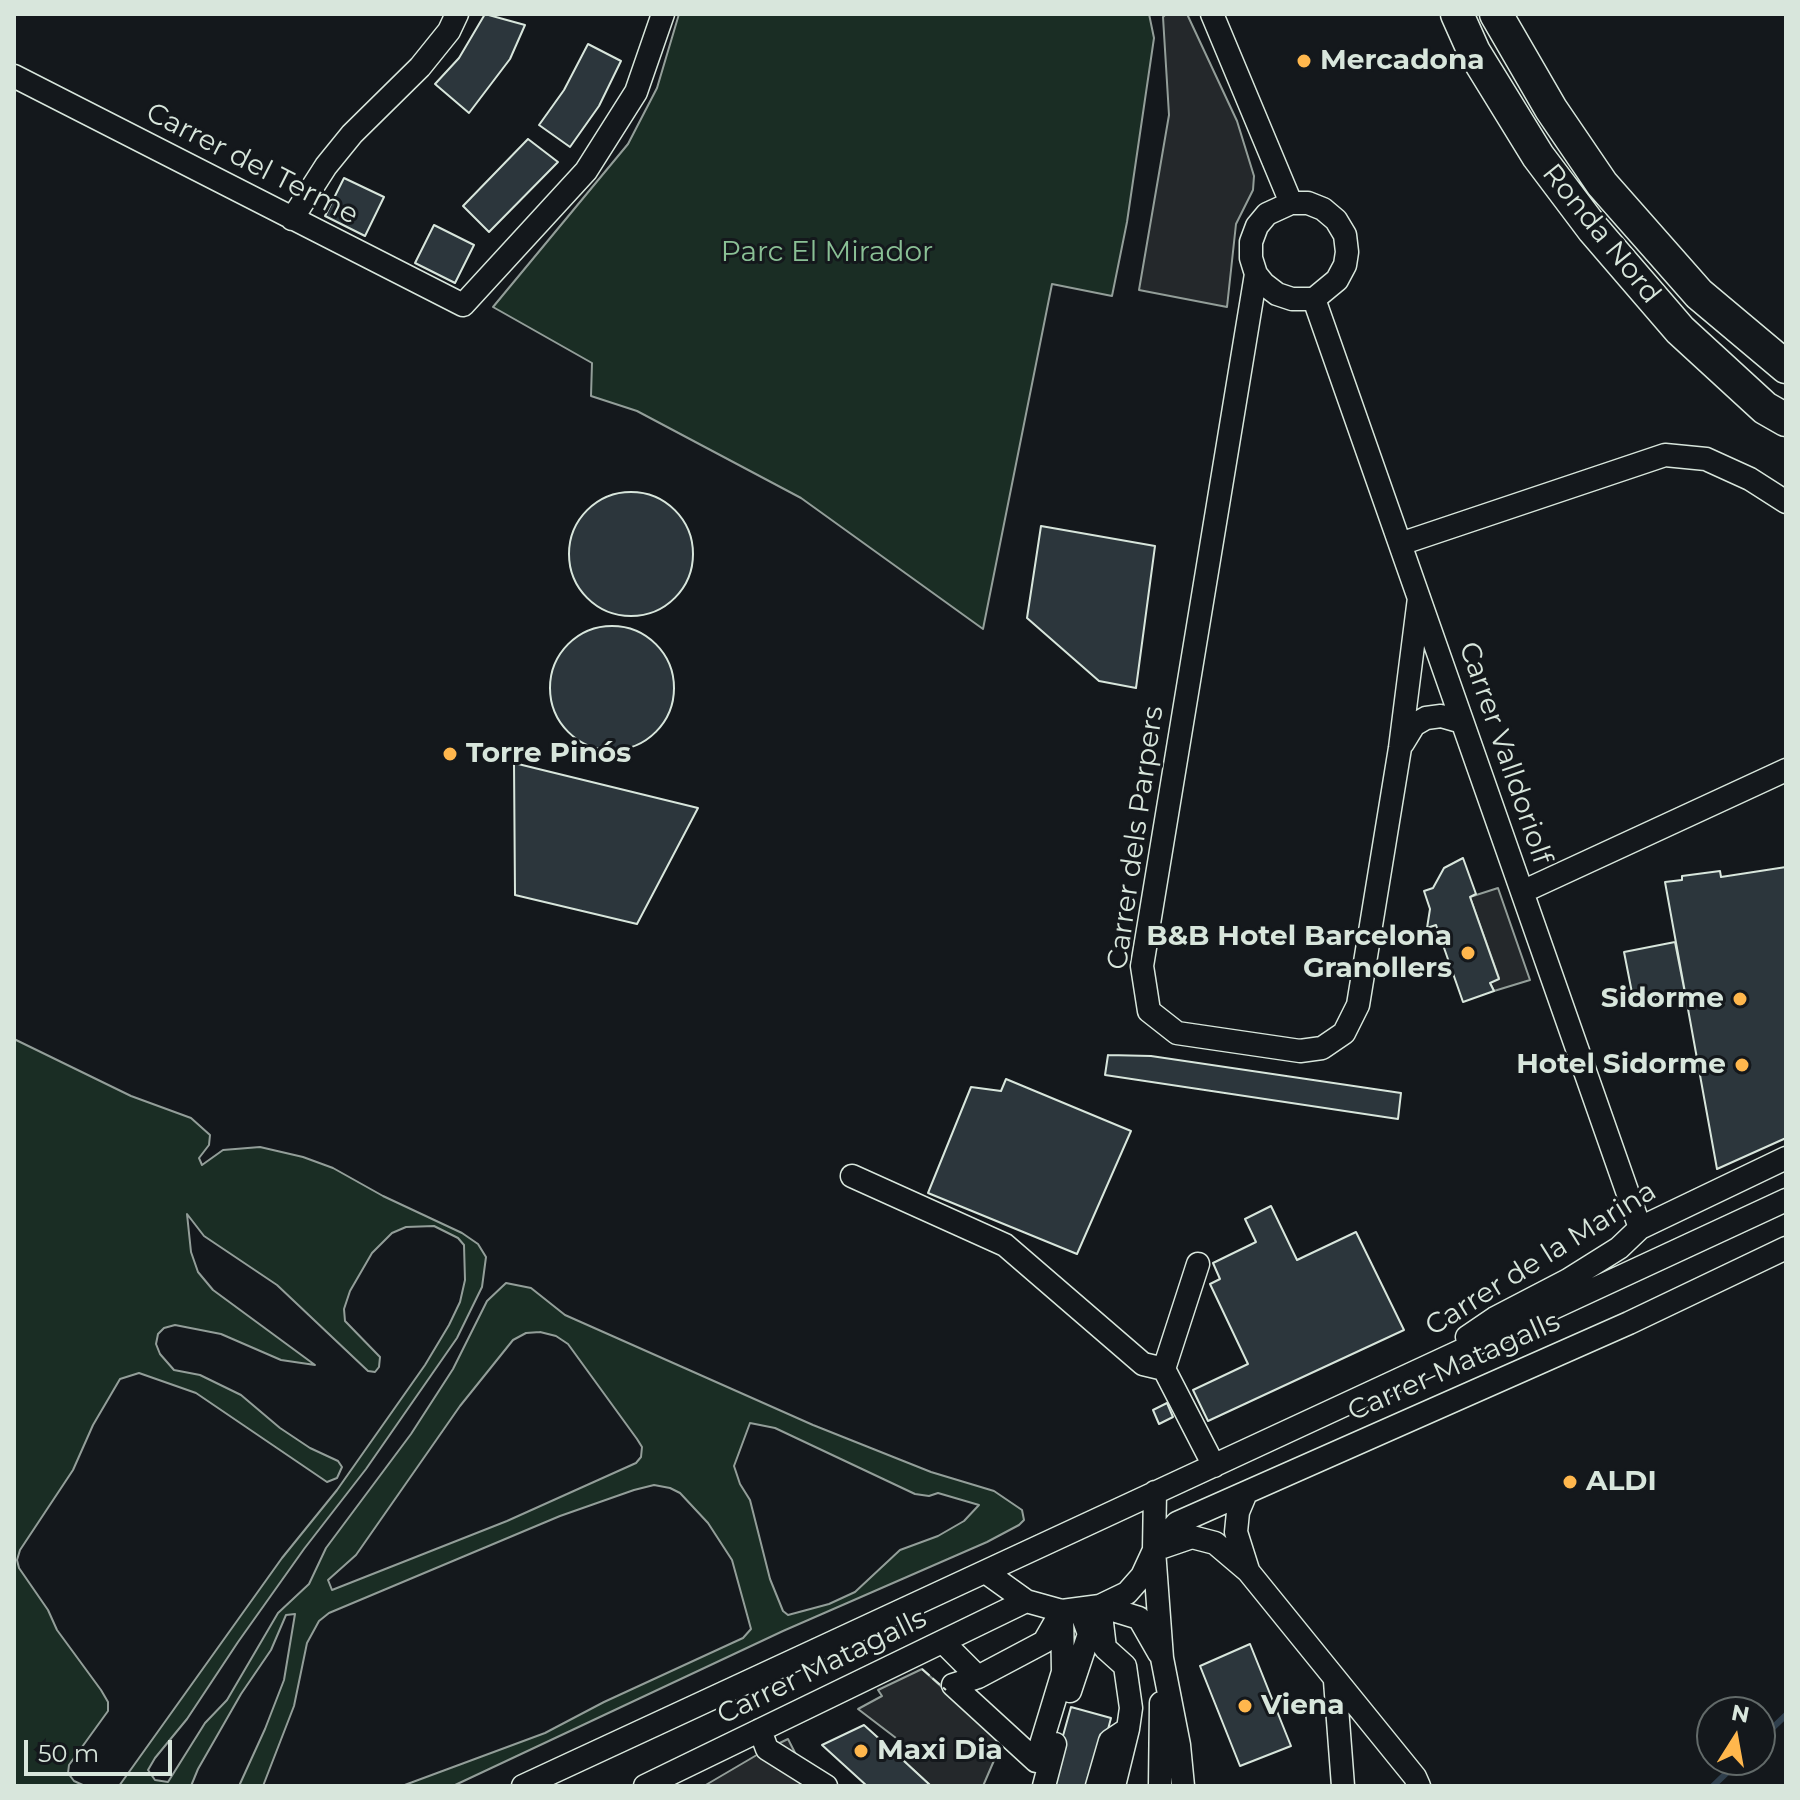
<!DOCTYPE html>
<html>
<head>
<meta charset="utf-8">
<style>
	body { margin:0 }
	#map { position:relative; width:1800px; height:1800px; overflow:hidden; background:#14181c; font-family:Montserrat,sans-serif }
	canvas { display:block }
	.frame { position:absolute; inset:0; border:16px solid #d8e6dc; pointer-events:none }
	.north { position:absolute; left:1696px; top:1696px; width:80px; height:80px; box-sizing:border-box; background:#14181c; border:2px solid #626a69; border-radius:50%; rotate:11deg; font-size:22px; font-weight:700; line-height:32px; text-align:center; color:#d8e6dc }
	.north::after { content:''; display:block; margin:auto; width:28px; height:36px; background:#ffb74d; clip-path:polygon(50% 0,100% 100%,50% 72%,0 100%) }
	.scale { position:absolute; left:24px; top:1740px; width:148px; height:36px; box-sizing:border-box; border:4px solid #d8e6dc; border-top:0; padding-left:10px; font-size:24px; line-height:28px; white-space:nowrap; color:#d8e6dc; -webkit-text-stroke:6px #14181c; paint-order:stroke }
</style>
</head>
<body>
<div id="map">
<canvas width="1800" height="1800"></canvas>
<div class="frame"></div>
<div class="north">N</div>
<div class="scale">50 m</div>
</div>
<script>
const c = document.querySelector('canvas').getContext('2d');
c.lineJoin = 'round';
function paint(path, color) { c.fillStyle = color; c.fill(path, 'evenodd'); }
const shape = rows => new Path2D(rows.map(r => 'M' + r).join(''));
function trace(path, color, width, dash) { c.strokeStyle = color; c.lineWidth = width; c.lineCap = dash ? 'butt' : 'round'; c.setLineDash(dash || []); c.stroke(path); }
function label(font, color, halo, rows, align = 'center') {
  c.font = font + ' Montserrat,sans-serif'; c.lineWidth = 6; c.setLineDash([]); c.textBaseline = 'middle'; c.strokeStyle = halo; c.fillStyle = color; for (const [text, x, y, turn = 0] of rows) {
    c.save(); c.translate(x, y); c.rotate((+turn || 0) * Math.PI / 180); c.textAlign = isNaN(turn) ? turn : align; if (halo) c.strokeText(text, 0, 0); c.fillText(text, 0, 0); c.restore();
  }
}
const green = shape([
	[679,14,1149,14,1154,38,1127,222,1112,296,1052,284,983,629,801,498,637,411,591,396,592,363,493,307,628,144,657,88,679,14],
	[14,1039,131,1096,191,1118,210,1135,209,1145,199,1158,202,1165,223,1150,260,1147,303,1157,333,1168,383,1196,462,1233,478,1244,486,1257,482,1287,457,1338,366,1469,304,1549,238,1642,187,1719,155,1758,148,1770,155,1780,168,1782,205,1723,227,1700,278,1613,309,1584,326,1548,411,1434,453,1369,487,1301,506,1283,531,1288,565,1315,813,1425,931,1472,994,1491,1022,1510,1024,1520,1019,1525,987,1542,783,1631,453,1786,402,1786,545,1733,604,1702,743,1638,751,1629,732,1560,708,1523,680,1493,670,1488,654,1485,634,1490,560,1516,329,1613,319,1621,307,1643,294,1706,263,1786,239,1786,265,1729,284,1680,295,1614,286,1615,271,1650,241,1694,198,1769,191,1786,119,1786,282,1558,337,1490,425,1365,449,1325,460,1302,465,1280,464,1245,458,1238,434,1226,406,1227,392,1233,372,1253,350,1291,344,1309,345,1321,380,1357,379,1367,375,1372,368,1371,277,1285,204,1236,187,1214,191,1252,198,1272,213,1290,315,1365,281,1360,221,1334,175,1325,164,1328,158,1334,156,1344,160,1354,174,1370,200,1375,241,1395,280,1428,310,1448,338,1461,342,1467,337,1478,327,1482,196,1393,139,1373,120,1379,93,1425,73,1470,20,1550,17,1560,19,1568,48,1610,57,1630,101,1690,108,1702,108,1711,69,1765,68,1773,74,1781,85,1786,14,1786,14,1039],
	[540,1332,556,1336,568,1344,637,1439,642,1447,641,1457,636,1463,507,1521,332,1590,328,1580,356,1555,460,1406,513,1340,526,1333,540,1332],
	[750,1423,775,1428,915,1494,929,1496,938,1493,979,1505,964,1521,938,1536,900,1550,855,1592,829,1604,788,1615,783,1611,770,1579,750,1500,740,1484,734,1466,750,1423]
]);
const parking = shape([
	[1166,14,1187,14,1237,121,1254,176,1253,190,1236,224,1227,307,1139,290,1169,115,1163,17,1166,14],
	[1498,888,1530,980,1494,991,1490,983,1499,978,1470,897,1498,888],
	[922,1669,1002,1742,983,1786,931,1786,905,1762,913,1751,858,1709,882,1696,878,1690,922,1669],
	[788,1739,812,1786,704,1786,767,1749,788,1739]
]);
const stream = shape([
	[1760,1740,1786,1715],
	[1713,1786,1740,1760]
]);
const building = shape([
	[485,14,525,25,510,59,469,113,435,84,459,58,485,14],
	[588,44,621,61,599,106,570,147,539,125,564,90,588,44],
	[528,139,558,162,489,232,463,206,528,139],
	[344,178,384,197,365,236,325,216,344,178],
	[434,225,474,245,455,283,415,263,434,225],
	'569 554a62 62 0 1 1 124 0a62 62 0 1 1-124 0Z',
	[1041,526,1155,546,1136,688,1099,681,1027,618,1041,526],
	'550 688a62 62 0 1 1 124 0a62 62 0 1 1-124 0Z',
	[514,763,698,808,637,924,515,895,514,763],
	[1463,858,1476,894,1470,897,1499,979,1490,983,1494,991,1463,1002,1436,925,1427,928,1430,909,1424,891,1433,888,1444,868,1463,858],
	[1786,867,1786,1138,1717,1169,1665,882,1682,880,1682,876,1720,871,1721,877,1786,867],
	[1675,942,1685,993,1634,1003,1624,952,1675,942],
	[1108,1055,1151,1056,1401,1093,1398,1119,1105,1075,1108,1055],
	[1006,1079,1131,1131,1077,1254,928,1193,971,1087,1001,1091,1006,1079],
	[1271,1206,1297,1260,1356,1232,1404,1330,1208,1421,1193,1390,1248,1364,1210,1284,1220,1279,1213,1263,1256,1242,1245,1219,1271,1206],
	[1167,1403,1173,1417,1159,1424,1153,1410,1167,1403],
	[1250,1644,1291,1746,1240,1766,1200,1666,1250,1644],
	[1071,1707,1111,1718,1093,1786,1049,1786,1071,1707],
	[864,1725,905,1762,931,1786,867,1786,822,1745,864,1725]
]);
const minor = shape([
	[1212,14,1291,203],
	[14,76,463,305,586,171,636,92,663,14],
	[1291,203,1308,203,1323,209,1336,220,1345,235,1347,252,1345,265,1337,280,1314,299,1292,299,1277,294,1264,284,1256,274,1251,258,1251,242,1257,226,1267,214,1291,203],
	[292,219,326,166,352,134,420,67,449,31,457,14],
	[1256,274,1142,966,1149,1011,1177,1033,1300,1051,1322,1048,1344,1033,1358,1005,1400,748,1419,598],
	[1314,299,1640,1228],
	[1400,544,1665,455,1706,459,1750,479,1786,502],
	[1403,743,1414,725,1426,718,1441,716,1462,722],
	[1522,892,1786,770],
	[852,1176,1005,1245,1143,1364,1164,1369],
	[1198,1264,1164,1369,1214,1466],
	[1467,1337,1495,1318,1568,1280,1619,1248,1640,1228,1786,1158],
	[1155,1492,1154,1550,1162,1658,1179,1745,1183,1786],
	[1246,1493,1238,1512,1236,1532,1248,1570],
	[1157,1549,1192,1537,1215,1543,1248,1571,1415,1777,1419,1786],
	[987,1573,1026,1601,1062,1611,1100,1606,1127,1593,1142,1576,1154,1550,1177,1523,1629,1323,1786,1248],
	[943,1642,978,1677,953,1685,1036,1761,1063,1672,1062,1611],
	[978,1677,1044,1642,1060,1614],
	[1335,1681,1343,1786],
	[1070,1691,1089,1634,1080,1609],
	[760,1730,767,1749,826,1786],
	[523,1786,1786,1200],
	[645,1786,1026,1601],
	[1044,1786,1055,1744],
	[1097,1786,1110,1741,1128,1729,1131,1708,1125,1666,1105,1648,1100,1606,1139,1618,1159,1653],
	[1114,1786,1128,1729],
	[1160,1786,1161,1703]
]);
const highway = shape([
	[1457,14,1474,52,1538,156,1593,229,1680,330,1765,408,1786,420],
	[1496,14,1551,109,1602,184,1699,294,1786,367]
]);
const fence = shape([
	[922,1669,946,1690]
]);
const markers = [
	[1304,61,8,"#ffb74d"],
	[450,754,8,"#ffb74d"],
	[1468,953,8,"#ffb74d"],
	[1740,999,8,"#ffb74d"],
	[1742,1065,8,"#ffb74d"],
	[1570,1482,8,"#ffb74d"],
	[1245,1706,8,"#ffb74d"],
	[861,1751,8,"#ffb74d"]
];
const poiNames = [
	["Mercadona",1320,61],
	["Torre Pinós",466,754],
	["B&B Hotel Barcelona",1452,937,"right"],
	["Granollers",1452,969,"right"],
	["Sidorme",1724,999,"right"],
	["Hotel Sidorme",1726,1065,"right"],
	["ALDI",1586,1482],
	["Viena",1261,1706],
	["Maxi Dia",877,1751]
];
const streetNames = [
	["Carrer del Terme",252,164,27],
	["Ronda Nord",1601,234,51],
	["Carrer Valldoriolf",1505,753,71],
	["Carrer dels Parpers",1136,838,-82],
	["Carrer de la Marina",1541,1259,-32],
	["Carrer Matagalls",1454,1367,-24],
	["Carrer Matagalls",822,1667,-26]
];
const parkNames = [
	["Parc El Mirador",827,253]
];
paint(green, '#1a2d24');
trace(green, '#939e99', 2);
paint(parking, '#24282b');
trace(parking, '#939e99', 2);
trace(stream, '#2f3f4d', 6);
paint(building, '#2c363c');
trace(building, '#d8e6dc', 2);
trace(minor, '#d8e6dc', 25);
trace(highway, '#d8e6dc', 35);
trace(minor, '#14181c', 22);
trace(highway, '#14181c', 32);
trace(fence, '#d8e6dc', 2, [10, 4]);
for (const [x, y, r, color] of markers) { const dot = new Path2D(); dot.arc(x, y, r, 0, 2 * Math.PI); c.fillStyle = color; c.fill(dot); trace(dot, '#14181c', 3); }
label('bold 28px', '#d8e6dc', '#14181c', poiNames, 'left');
label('28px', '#d8e6dc', '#14181c', streetNames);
label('28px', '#8ac095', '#14181c', parkNames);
</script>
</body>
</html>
